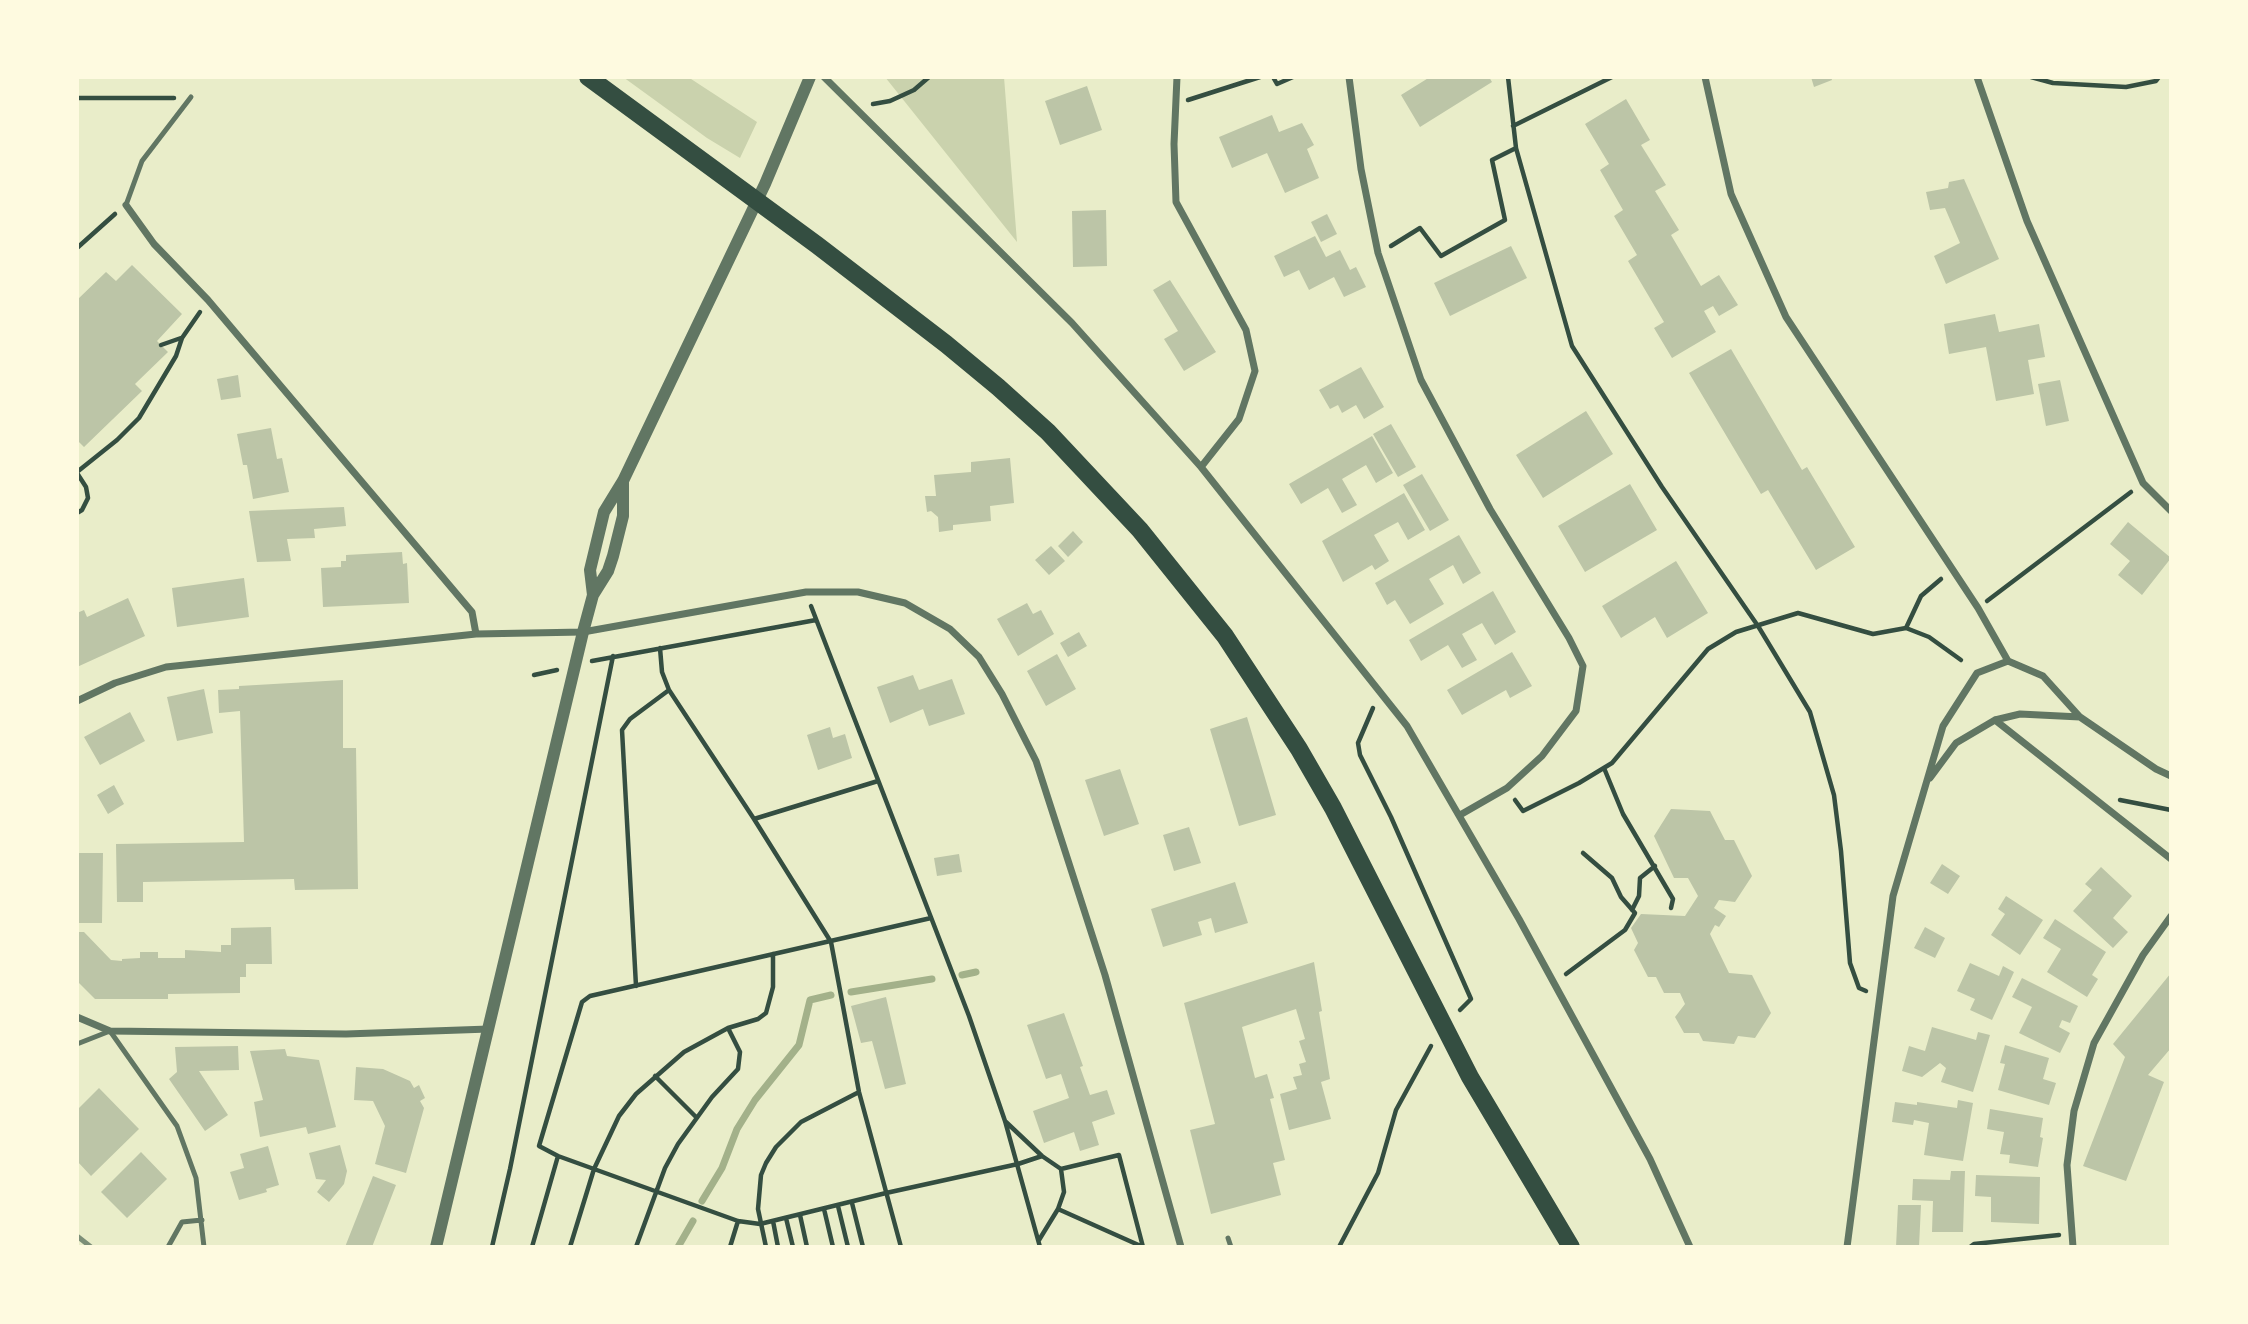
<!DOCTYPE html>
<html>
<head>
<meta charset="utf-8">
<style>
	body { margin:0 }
	#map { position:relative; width:2248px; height:1324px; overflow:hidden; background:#e9edc9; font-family:"Nunito Sans",sans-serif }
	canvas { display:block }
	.frame { position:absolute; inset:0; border:79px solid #fefae0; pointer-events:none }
</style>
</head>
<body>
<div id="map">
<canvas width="2248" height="1324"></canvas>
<div class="frame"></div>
</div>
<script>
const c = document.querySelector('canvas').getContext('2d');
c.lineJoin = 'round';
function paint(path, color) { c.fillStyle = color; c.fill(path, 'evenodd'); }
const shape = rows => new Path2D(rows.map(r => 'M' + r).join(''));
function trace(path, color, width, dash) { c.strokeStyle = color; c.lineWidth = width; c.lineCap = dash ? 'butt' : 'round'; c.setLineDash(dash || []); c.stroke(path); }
const green = shape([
	[623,77,688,77,757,122,740,158,707,138],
	[885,77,1004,77,1017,242]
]);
const stream = shape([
	[962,975,976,972],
	[851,992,932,979],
	[702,1201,722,1168,737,1129,755,1100,799,1045,810,1000,831,995],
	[678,1247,693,1221]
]);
const building = shape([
	[1430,77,1489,77,1492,82,1420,127,1401,95],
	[1811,77,1831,77,1832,80,1814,87],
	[1087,86,1102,130,1060,145,1045,101],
	[1626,99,1650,140,1641,145,1666,185,1655,191,1679,230,1671,235,1701,286,1719,275,1738,305,1719,316,1713,306,1704,311,1716,332,1672,358,1654,328,1664,322,1628,261,1637,255,1614,216,1623,210,1600,170,1609,164,1585,124],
	[1272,115,1279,132,1302,123,1314,145,1307,149,1319,178,1285,193,1267,153,1232,168,1219,137],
	[1964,179,1999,259,1946,284,1934,256,1960,243,1945,208,1930,210,1926,192,1948,188,1949,182],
	[1106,210,1107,266,1073,267,1072,211],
	[1327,214,1337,234,1321,242,1311,222],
	[1315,236,1326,257,1340,250,1350,270,1356,267,1366,287,1344,297,1334,277,1309,290,1299,270,1284,277,1274,256],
	[1511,246,1527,278,1450,316,1434,283],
	[132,265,182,314,157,341,168,352,135,384,142,391,84,447,77,440,77,300,106,272,116,281],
	[1170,280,1216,352,1184,371,1164,339,1178,331,1153,290],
	[1995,314,1999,332,2039,324,2045,357,2028,360,2034,394,1996,401,1986,347,1949,354,1944,324],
	[1731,349,1802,470,1807,467,1855,547,1816,570,1768,490,1761,494,1689,373],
	[1361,367,1384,407,1364,419,1356,405,1342,413,1338,405,1330,409,1319,390],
	[238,375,241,397,221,400,217,379],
	[2060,380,2069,421,2046,426,2038,384],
	[1586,411,1613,454,1543,498,1516,455],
	[1391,424,1416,467,1398,477,1373,434],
	[271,428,277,459,282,458,289,492,253,499,247,465,243,465,237,434],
	[1372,436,1393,473,1376,483,1366,465,1342,479,1357,505,1342,513,1328,488,1301,504,1289,484],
	[1010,458,1014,503,990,506,991,521,953,525,953,530,939,532,938,517,931,511,927,512,925,496,936,496,934,475,971,472,971,462],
	[1422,474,1449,520,1430,531,1403,485],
	[1630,484,1657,530,1585,572,1558,526],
	[1404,493,1425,530,1408,540,1398,522,1374,535,1389,561,1375,570,1372,565,1343,582,1322,541],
	[344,507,346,526,314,529,315,538,287,539,291,561,257,562,249,511],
	[2128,522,2171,558,2142,595,2118,575,2130,561,2110,544],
	[1073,531,1083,542,1068,557,1058,546],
	[1459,535,1481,573,1463,584,1453,565,1429,579,1444,604,1410,624,1395,600,1387,605,1375,583],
	[1051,546,1065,561,1049,575,1035,560],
	[402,552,403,564,407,563,409,603,323,607,321,568,341,567,341,561,346,561,346,555],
	[1676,561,1708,613,1667,638,1655,617,1621,638,1602,606],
	[244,578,249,617,177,627,172,588],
	[1493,591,1516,632,1495,645,1482,623,1462,634,1477,660,1462,668,1448,645,1421,661,1409,640],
	[128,598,145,636,77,667,77,613,84,610,87,617],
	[1027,603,1033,614,1041,610,1054,634,1018,656,997,619],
	[1079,632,1087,646,1068,657,1060,643],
	[1512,652,1532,686,1510,698,1506,690,1462,715,1447,690],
	[1057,654,1076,689,1046,706,1027,671],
	[913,675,919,690,952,679,965,714,929,726,923,709,890,723,877,687],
	[343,680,343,748,356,748,358,889,295,890,294,879,143,882,143,902,117,902,116,844,244,842,240,711,219,713,218,690,239,689,239,686],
	[204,689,213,733,177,741,167,697],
	[130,712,145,741,100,765,84,737],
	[1247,717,1276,815,1239,826,1210,729],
	[830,727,833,738,845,734,852,758,818,770,807,735],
	[1120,769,1139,824,1104,836,1085,780],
	[114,785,124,804,108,814,97,795],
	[1671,809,1710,811,1725,840,1734,840,1752,876,1735,902,1719,900,1714,908,1726,916,1719,927,1715,925,1710,934,1729,973,1752,975,1771,1013,1755,1038,1738,1036,1734,1044,1703,1041,1699,1033,1684,1033,1675,1017,1685,1004,1680,993,1664,993,1656,977,1648,977,1634,950,1638,943,1631,928,1641,914,1685,916,1698,896,1688,878,1674,878,1654,836],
	[1189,827,1201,863,1174,871,1163,835],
	[77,853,103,853,102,923,77,923],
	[959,854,962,872,937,876,934,858],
	[1942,864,1960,876,1948,894,1930,883],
	[2101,867,2132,896,2113,918,2128,932,2113,948,2073,911,2092,890,2085,884],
	[1235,882,1248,923,1215,933,1211,918,1198,922,1202,935,1163,947,1151,909],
	[2006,896,2043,920,2020,955,1991,935,2005,914,1998,909],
	[2055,919,2106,952,2092,975,2098,979,2087,997,2047,972,2061,949,2043,938],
	[271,927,272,964,246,964,246,977,240,977,240,993,168,994,168,999,95,999,77,981,77,932,84,932,111,960,122,961,122,959,140,958,140,952,158,952,158,958,185,958,185,950,221,952,221,945,231,945,231,928],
	[1925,927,1945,938,1935,958,1914,948],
	[1314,962,1322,1011,1319,1012,1330,1079,1321,1082,1331,1119,1289,1130,1280,1094,1297,1089,1293,1077,1302,1075,1299,1064,1306,1062,1299,1041,1305,1039,1296,1009,1242,1027,1255,1078,1267,1074,1274,1098,1270,1099,1285,1160,1273,1163,1281,1195,1211,1214,1190,1130,1215,1124,1184,1003],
	[1970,963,1999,976,2003,966,2014,972,1992,1020,1970,1010,1975,999,1957,991],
	[2171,973,2171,1048,2148,1075,2164,1082,2126,1181,2083,1166,2125,1057,2113,1044],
	[2022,978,2078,1006,2070,1023,2062,1020,2059,1027,2070,1033,2060,1053,2019,1033,2032,1007,2012,997],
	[886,997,906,1084,885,1089,872,1041,861,1043,851,1006],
	[1064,1013,1083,1066,1080,1067,1090,1095,1107,1090,1115,1114,1092,1122,1099,1145,1080,1151,1074,1132,1044,1143,1033,1111,1069,1098,1061,1074,1046,1079,1027,1025],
	[1932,1027,1976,1040,1978,1032,1990,1035,1973,1092,1941,1082,1946,1068,1940,1063,1922,1077,1902,1071,1909,1046,1925,1051],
	[2005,1045,2049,1058,2043,1079,2056,1083,2049,1105,1998,1090,2005,1064,2000,1063],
	[238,1046,239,1070,199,1071,228,1115,205,1131,169,1079,177,1072,175,1047],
	[285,1049,287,1056,319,1060,336,1127,308,1134,306,1127,260,1137,254,1102,263,1100,250,1051],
	[356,1067,383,1069,410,1081,414,1088,419,1085,425,1098,420,1101,424,1108,406,1173,375,1164,385,1126,373,1101,354,1100],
	[99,1088,139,1129,91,1176,77,1161,77,1110],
	[1958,1100,1973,1103,1963,1161,1924,1155,1929,1123,1914,1120,1913,1125,1892,1122,1895,1102,1917,1105,1917,1102,1957,1108],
	[1990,1109,2043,1118,2040,1137,2043,1138,2038,1167,2009,1163,2010,1155,2000,1154,2004,1132,1987,1129],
	[340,1145,347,1171,344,1184,329,1202,317,1192,326,1180,316,1179,309,1153],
	[268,1146,279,1185,266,1189,267,1192,239,1200,230,1172,244,1168,240,1154],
	[141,1152,167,1179,127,1218,101,1192],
	[1951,1171,1965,1171,1963,1232,1932,1232,1933,1201,1912,1200,1913,1179,1950,1180],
	[1976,1175,2040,1177,2039,1224,1991,1222,1991,1197,1975,1196],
	[373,1176,396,1185,372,1247,345,1247],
	[1898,1205,1921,1205,1919,1247,1896,1247]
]);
const path = shape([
	[1273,77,1277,84,1293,77],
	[1508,77,1516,148,1572,346,1662,487,1758,626,1810,712,1834,795,1841,851,1850,963,1859,988,1866,991],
	[2031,77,2053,83,2126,87,2156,81,2159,77],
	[77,98,174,98],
	[1188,100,1260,77],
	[873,104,890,101,914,90,929,77],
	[1513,126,1612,77],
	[1391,246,1420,228,1441,256,1505,220,1492,160,1516,148],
	[77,248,115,214],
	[161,345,181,338],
	[77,472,117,440,139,418,176,356,182,338,200,312],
	[77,473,86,487,88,498,82,510,77,513],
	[1987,601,2131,492],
	[811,606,969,1016,1005,1121,1040,1247],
	[1906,628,1921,596,1941,579],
	[660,648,662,672,669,690,754,819,831,942,859,1092,901,1247],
	[592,661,816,620],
	[534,675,557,670],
	[1373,708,1358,743,1360,755,1391,817,1471,999,1460,1010],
	[1604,768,1623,814,1673,899,1671,908],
	[1515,800,1523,811,1579,783,1612,763,1708,649,1736,632,1798,613,1873,634,1906,628,1929,637,1961,660],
	[2120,800,2171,810],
	[754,819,878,781],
	[1632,910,1639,896,1640,878,1655,866],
	[1566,974,1625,930,1635,913,1621,897,1612,878,1583,853],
	[636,986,622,730,630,719,669,690],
	[655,1076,696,1117],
	[1006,1122,1042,1156,1061,1169,1119,1155,1143,1247],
	[558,1156,738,1221,760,1224,886,1193,1018,1164,1042,1156],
	[852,1203,863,1247],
	[838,1206,848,1247],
	[824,1209,833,1247],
	[1058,1209,1143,1247],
	[800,1215,807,1247],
	[786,1218,793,1247],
	[773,1221,778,1247],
	[1039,1240,1058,1209,1064,1192,1061,1169],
	[492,1247,510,1169,613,656],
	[532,1247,558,1156,539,1146,582,1002,590,996,931,918],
	[570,1247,594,1169,619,1116,636,1094,684,1052,728,1028,758,1019,766,1013,773,987,773,954],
	[636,1247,665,1168,678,1144,712,1097,738,1069,740,1052,728,1028],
	[730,1247,738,1221],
	[766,1247,758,1209,761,1175,766,1163,776,1147,801,1122,859,1092],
	[1339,1247,1378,1173,1396,1110,1431,1046],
	[1970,1247,1974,1244,2059,1235]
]);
const service = shape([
	[126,205,142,161,191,97],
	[77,1044,110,1031,177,1126,196,1178,204,1247],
	[1228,1238,1231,1247],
	[168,1247,182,1222,202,1220]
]);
const minor = shape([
	[824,77,1072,323,1201,467,1407,726,1519,919,1650,1159,1690,1247],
	[1177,77,1174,144,1176,202,1246,330,1255,371,1239,419,1201,467],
	[1349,77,1361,169,1378,253,1421,380,1490,509,1569,638,1583,666,1576,711,1542,756,1507,788,1460,815],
	[1705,77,1731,194,1786,317,1978,608,2008,661],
	[1977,77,2027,221,2143,483,2171,511],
	[126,205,154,244,208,300,472,612,476,634],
	[2008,661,2043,676,2080,717,2156,769,2171,776],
	[77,701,115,683,166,667,476,634,583,632,806,592,858,592,905,603,950,629,979,657,1002,694,1036,761,1105,975,1181,1247],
	[1995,720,2171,859],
	[1930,778,1956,743,1995,720,2020,714,2080,717],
	[77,1017,110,1031,346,1034,489,1029],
	[1847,1247,1893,896,1943,726,1977,673,2008,661],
	[2073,1247,2067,1165,2074,1111,2094,1043,2143,955,2171,916]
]);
const tertiary = shape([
	[593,595,590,570,604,512,623,481,765,184,810,77],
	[436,1247,583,632,593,595,608,571,613,556,623,516,623,481]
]);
const primary = shape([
	[588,77,817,245,946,344,998,387,1048,432,1140,530,1225,636,1299,749,1333,808,1470,1077,1571,1247]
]);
const rail = shape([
	[77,1236,91,1247]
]);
paint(green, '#cad2ad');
trace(stream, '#a3b18a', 7);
paint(building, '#bcc5a7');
trace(path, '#344e41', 4.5);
trace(service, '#617663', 5);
trace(minor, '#617663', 7);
trace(tertiary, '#617663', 12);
trace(primary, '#344e41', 18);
trace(rail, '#7c8e77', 5);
</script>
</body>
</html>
